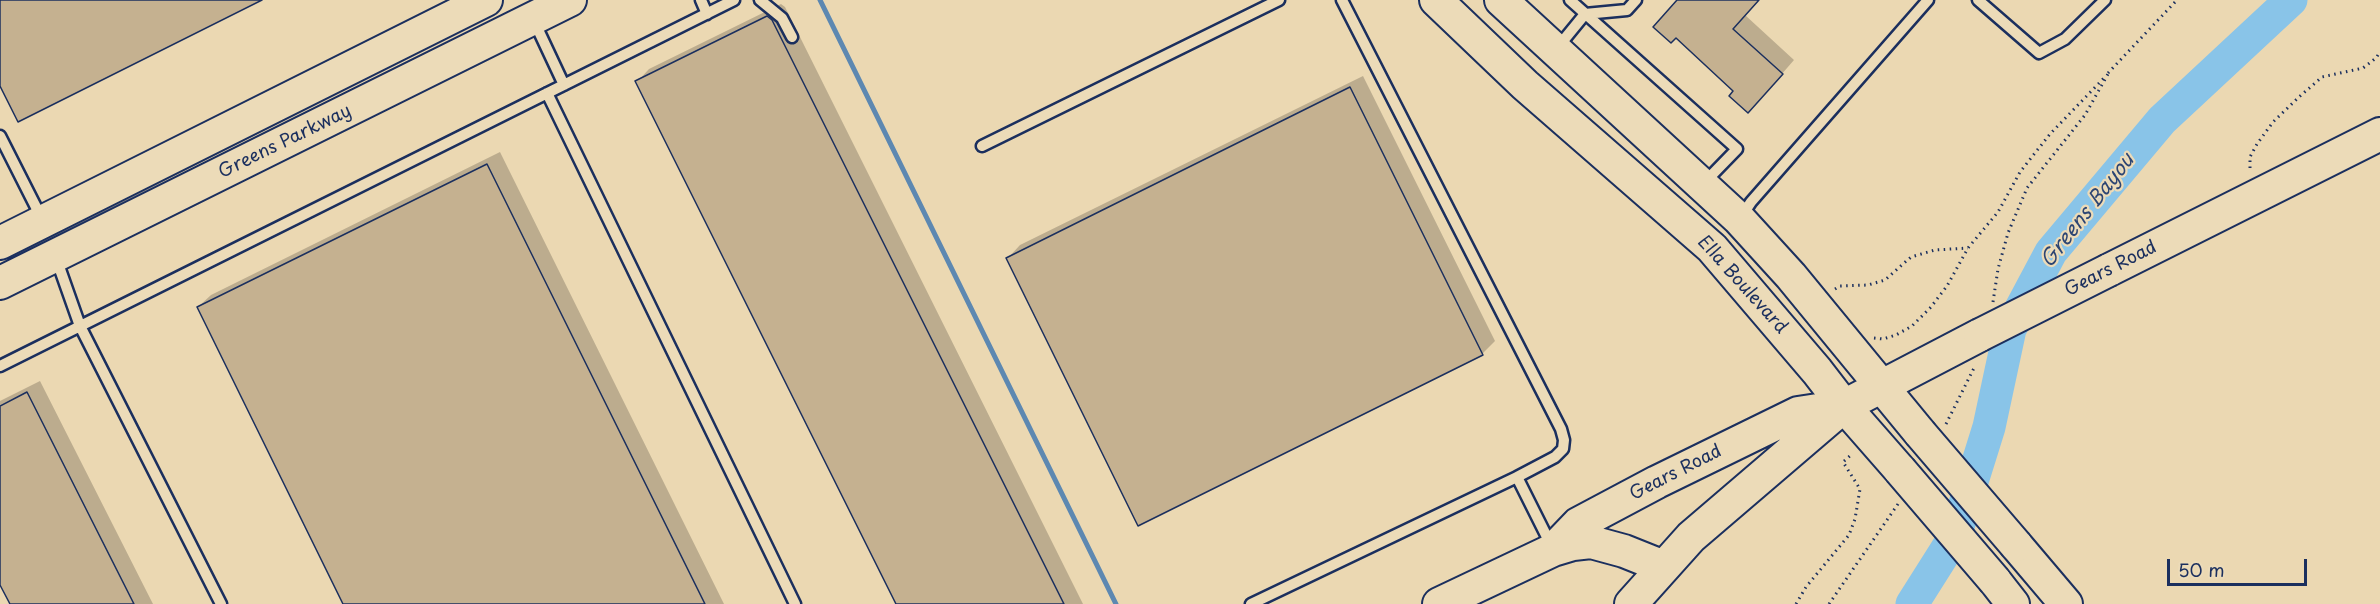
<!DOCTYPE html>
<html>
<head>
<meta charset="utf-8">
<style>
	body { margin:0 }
	#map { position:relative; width:2380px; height:604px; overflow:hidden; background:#ebd8b2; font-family:"Playpen Sans",sans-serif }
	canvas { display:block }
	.scale { position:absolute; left:2167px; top:559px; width:140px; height:27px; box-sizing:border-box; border:3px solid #1b2f5e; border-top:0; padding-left:8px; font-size:18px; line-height:21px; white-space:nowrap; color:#1b2f5e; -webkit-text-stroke:4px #ecdbb8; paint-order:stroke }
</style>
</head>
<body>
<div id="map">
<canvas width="2380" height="604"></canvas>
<div class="scale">50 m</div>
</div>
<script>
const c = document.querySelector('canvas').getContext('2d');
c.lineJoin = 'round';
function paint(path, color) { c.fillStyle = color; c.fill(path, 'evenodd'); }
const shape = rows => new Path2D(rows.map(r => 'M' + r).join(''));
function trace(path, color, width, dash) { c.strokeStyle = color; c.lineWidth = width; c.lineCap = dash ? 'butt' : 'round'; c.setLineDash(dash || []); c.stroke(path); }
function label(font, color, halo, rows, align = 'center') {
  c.font = font + ' "Playpen Sans",sans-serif'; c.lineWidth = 4.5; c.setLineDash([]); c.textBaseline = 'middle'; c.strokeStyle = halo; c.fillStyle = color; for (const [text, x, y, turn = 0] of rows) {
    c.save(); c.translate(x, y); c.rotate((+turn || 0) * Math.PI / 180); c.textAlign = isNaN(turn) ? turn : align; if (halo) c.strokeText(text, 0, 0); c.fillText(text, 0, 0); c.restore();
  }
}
const shadow = shape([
	[1680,0,1758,0,1745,15,1794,60,1761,98,1736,91],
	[781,4,785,7,1083,604,897,604,637,82,649,69],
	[1363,76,1495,341,1482,354,1008,258,1020,245],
	[500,152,724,604,345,604,198,307,211,295],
	[40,381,153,604,11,604,0,582,0,401]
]);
const stream = shape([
	[820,0,1116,604]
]);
const river = shape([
	[1912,604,1955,536,1989,427,2010,329,2051,252,2162,120,2291,0]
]);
const building = shape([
	[0,0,262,0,18,122,0,86,0,0],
	[1677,0,1759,0,1733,29,1783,74,1748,113,1729,96,1733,91,1676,38,1671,43,1653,27,1677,0],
	[767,16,772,20,1064,604,896,604,635,81,767,16],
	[1350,87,1483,355,1138,526,1006,258,1350,87],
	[487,164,705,604,343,604,197,307,487,164],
	[27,392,134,604,10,604,0,585,0,406,27,392]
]);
const path = shape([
	[2108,73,2177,0],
	[2250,168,2250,157,2257,144,2273,122,2299,97,2322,77,2363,68,2376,58,2380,52],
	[1835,289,1840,286,1868,285,1885,280,1911,257,1935,250,1968,248],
	[1993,302,1998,269,2008,233,2027,188,2085,115,2108,74],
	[1874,338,1883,339,1896,335,1912,326,1931,307,1947,286,1968,248,1998,212,2020,172,2050,134,2104,78],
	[1946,424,1975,366],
	[1796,604,1806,587,1849,535,1855,519,1860,489,1843,462,1852,454],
	[1829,604,1898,504]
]);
const lane = shape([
	[701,0,707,14],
	[760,0,782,18,792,37],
	[1342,0,1561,429,1564,440,1563,449,1555,457,1517,477,1552,547],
	[1570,0,1737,149,1703,184],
	[1978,0,2039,53,2065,39,2105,0],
	[534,21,564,85],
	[1558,47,1585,14,1627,10,1636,0],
	[547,93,795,604],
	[0,136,42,219],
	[982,146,1279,0],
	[1741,217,1751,202,1928,0],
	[56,258,80,326,221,604],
	[0,366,734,0],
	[1251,604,1517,477]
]);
const secondary = shape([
	[1436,0,1525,85,1712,248,1817,371,1844,406,1900,470],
	[1501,0,1739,219,1791,276,1920,433],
	[0,243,486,0],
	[2109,270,2380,134],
	[0,283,570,0],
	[2016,545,2066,604],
	[1553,550,1578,524,1657,482,1798,413,1844,406],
	[1995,581,2013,604],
	[1439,604,1553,550,1573,544,1591,542,1624,551,1664,567],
	[1631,604,1691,537,1844,406,1980,335]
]);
const secondaryBridge = shape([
	[1980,335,2109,270],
	[1920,433,2016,545],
	[1900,470,1995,581]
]);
const streetNames = [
	["Greens Parkway",285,142,-26],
	["Gears Road",2111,269,-27],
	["Ella Boulevard",1742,285,48],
	["Gears Road",1676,473,-27]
];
const waterNames = [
	["Greens Bayou",2088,211,-52]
];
paint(shadow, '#0003');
trace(stream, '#5d88b1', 5);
trace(river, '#89c4e8', 33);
paint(building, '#c5b190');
trace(building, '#1b2f5e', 1.5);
trace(lane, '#1b2f5e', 15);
trace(secondary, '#1b2f5e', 36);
trace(path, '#1b2f5e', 3, [1.5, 4.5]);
trace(lane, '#ecdbb8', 10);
trace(secondary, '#ecdbb8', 32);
trace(secondaryBridge, '#1b2f5e', 36, []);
trace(secondaryBridge, '#ecdbb8', 32);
label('18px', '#1b2f5e', '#ecdbb8', streetNames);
label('italic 20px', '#2c4573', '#ecdbb8', waterNames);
</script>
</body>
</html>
